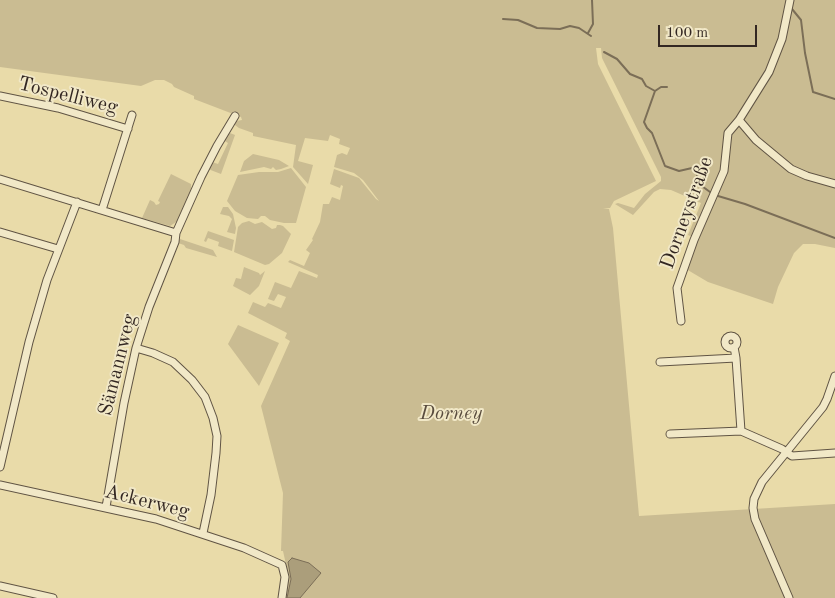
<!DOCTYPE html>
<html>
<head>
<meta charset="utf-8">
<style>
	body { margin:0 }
	#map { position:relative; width:835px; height:598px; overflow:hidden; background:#e9dba9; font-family:"Old Standard TT",serif }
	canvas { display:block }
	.scale { position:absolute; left:658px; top:25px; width:99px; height:22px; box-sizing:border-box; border:2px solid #332722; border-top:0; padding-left:6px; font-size:15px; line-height:18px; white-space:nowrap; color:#332722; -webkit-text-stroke:4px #f1e8c7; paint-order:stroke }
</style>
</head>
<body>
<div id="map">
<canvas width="835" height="598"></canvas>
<div class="scale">100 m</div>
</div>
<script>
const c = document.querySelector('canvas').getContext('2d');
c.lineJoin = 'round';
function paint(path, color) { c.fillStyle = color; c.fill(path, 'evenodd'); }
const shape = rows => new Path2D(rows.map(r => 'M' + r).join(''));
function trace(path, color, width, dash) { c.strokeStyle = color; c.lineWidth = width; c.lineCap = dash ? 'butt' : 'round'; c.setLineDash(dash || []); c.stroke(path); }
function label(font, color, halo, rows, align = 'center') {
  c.font = font + ' "Old Standard TT",serif'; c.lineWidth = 4; c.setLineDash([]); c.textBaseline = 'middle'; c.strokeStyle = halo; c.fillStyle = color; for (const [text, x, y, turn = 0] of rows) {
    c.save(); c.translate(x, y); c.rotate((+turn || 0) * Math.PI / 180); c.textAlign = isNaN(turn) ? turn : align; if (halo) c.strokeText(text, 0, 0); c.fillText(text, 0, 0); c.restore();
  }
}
const green = shape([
	[0,0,835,0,835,248,815,244,803,244,794,253,778,287,773,304,708,282,686,269,697,239,688,235,701,203,671,190,660,189,654,192,633,215,615,204,618,203,634,208,645,194,661,181,661,177,602,58,601,48,596,48,598,64,656,181,614,201,610,208,603,208,609,209,613,228,639,516,835,504,835,598,286,598,289,578,283,551,281,551,283,493,261,406,290,341,285,338,287,333,248,313,253,302,265,307,268,303,281,308,286,297,278,294,274,301,268,299,275,282,291,288,299,271,317,278,318,275,288,262,290,260,304,266,310,253,306,250,313,240,312,239,320,222,323,204,329,204,332,197,340,200,343,186,341,185,340,188,330,184,334,169,359,178,376,199,379,201,363,180,354,173,334,167,337,155,342,153,347,155,350,148,339,144,340,139,330,135,328,141,305,138,298,161,313,165,308,184,293,167,296,145,253,136,253,133,239,128,231,122,242,120,241,117,194,99,194,96,174,87,172,84,164,80,155,80,141,86,0,67],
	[230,133,235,135,221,174,208,169,212,162,218,164,228,143,223,140],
	[253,154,279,160,289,166,281,169,276,170,273,167,271,169,264,167,240,172,244,161],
	[291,168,306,187,296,223,284,223,270,220,265,216,261,216,258,219,247,218,235,211,227,201,238,175,259,172,278,172],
	[171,174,191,184,191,189,179,220,170,226,142,218,150,200,154,202,156,205,159,204,160,202,158,201],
	[223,207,228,207,233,214,236,228,235,234,227,232,232,219,229,216,220,214],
	[249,221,255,224,262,222,272,229,276,228,277,225,280,225,283,226,291,234,282,253,269,264,265,265,234,252,238,227,242,223],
	[208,231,234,240,232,251,218,246,219,242,208,238,206,242,204,241],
	[180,239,213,250,217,257,186,248,184,245,178,243],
	[244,267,259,273,260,275,265,271,259,286,250,295,233,286,236,278,241,279],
	[238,325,279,343,259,386,228,344]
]);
const water = shape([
	[292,558,309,563,321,573,300,598,287,598,291,579,288,562,292,558]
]);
const stream = shape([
	[792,9,801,20,805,53,813,92,835,99],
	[503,19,518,20,537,28,560,29,570,26,579,28,591,36],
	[588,33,593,24,592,0],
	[604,52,617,59,630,74,642,79,646,86,655,91,644,122,647,128,652,133,665,166,679,171,692,168,696,171,698,179,704,182],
	[655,91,661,87,667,87],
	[698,177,695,181,710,192],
	[718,196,745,204,835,238]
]);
const street = shape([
	[0,96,58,108,128,129],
	[739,120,756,140,791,169,807,176,835,184],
	[0,179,176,233],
	[102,210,132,115],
	[0,232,58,249],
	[681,321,677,288,694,240,724,171,728,133,739,120,769,72,782,39,790,0],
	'725 342a6 6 0 1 1 12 0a6 6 0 1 1-12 0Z',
	[734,347,736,358,741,431,782,449,792,456,835,453],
	[136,348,153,353,173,362,192,380,205,397,213,418,217,436,216,453,211,495,203,533],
	[660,362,736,358],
	[670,434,741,431],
	[0,467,29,342,47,280,77,202],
	[0,485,156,519,244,548,282,565,285,577,282,598],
	[106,507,124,403,136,348,149,307,175,242,176,233,201,177,217,146,235,116],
	[0,586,53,598],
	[789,598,755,519,753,508,754,499,762,482,823,407,827,399,835,376]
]);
const streetNames = [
	["Tospelliweg",68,96,14],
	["Dorneystraße",687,213,-70],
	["Sämannweg",118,365,-76],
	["Ackerweg",147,502,14]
];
const parkNames = [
	["Dorney",451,414]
];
paint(green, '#cabc92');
paint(water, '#ab9e7b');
trace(water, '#7b6e57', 1);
trace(stream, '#7b6e57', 2);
trace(street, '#605444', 9);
trace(street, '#f1e8c7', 7);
label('20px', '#332722', '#f1e8c7', streetNames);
label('italic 20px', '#594c3e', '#f1e8c7', parkNames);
</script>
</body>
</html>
